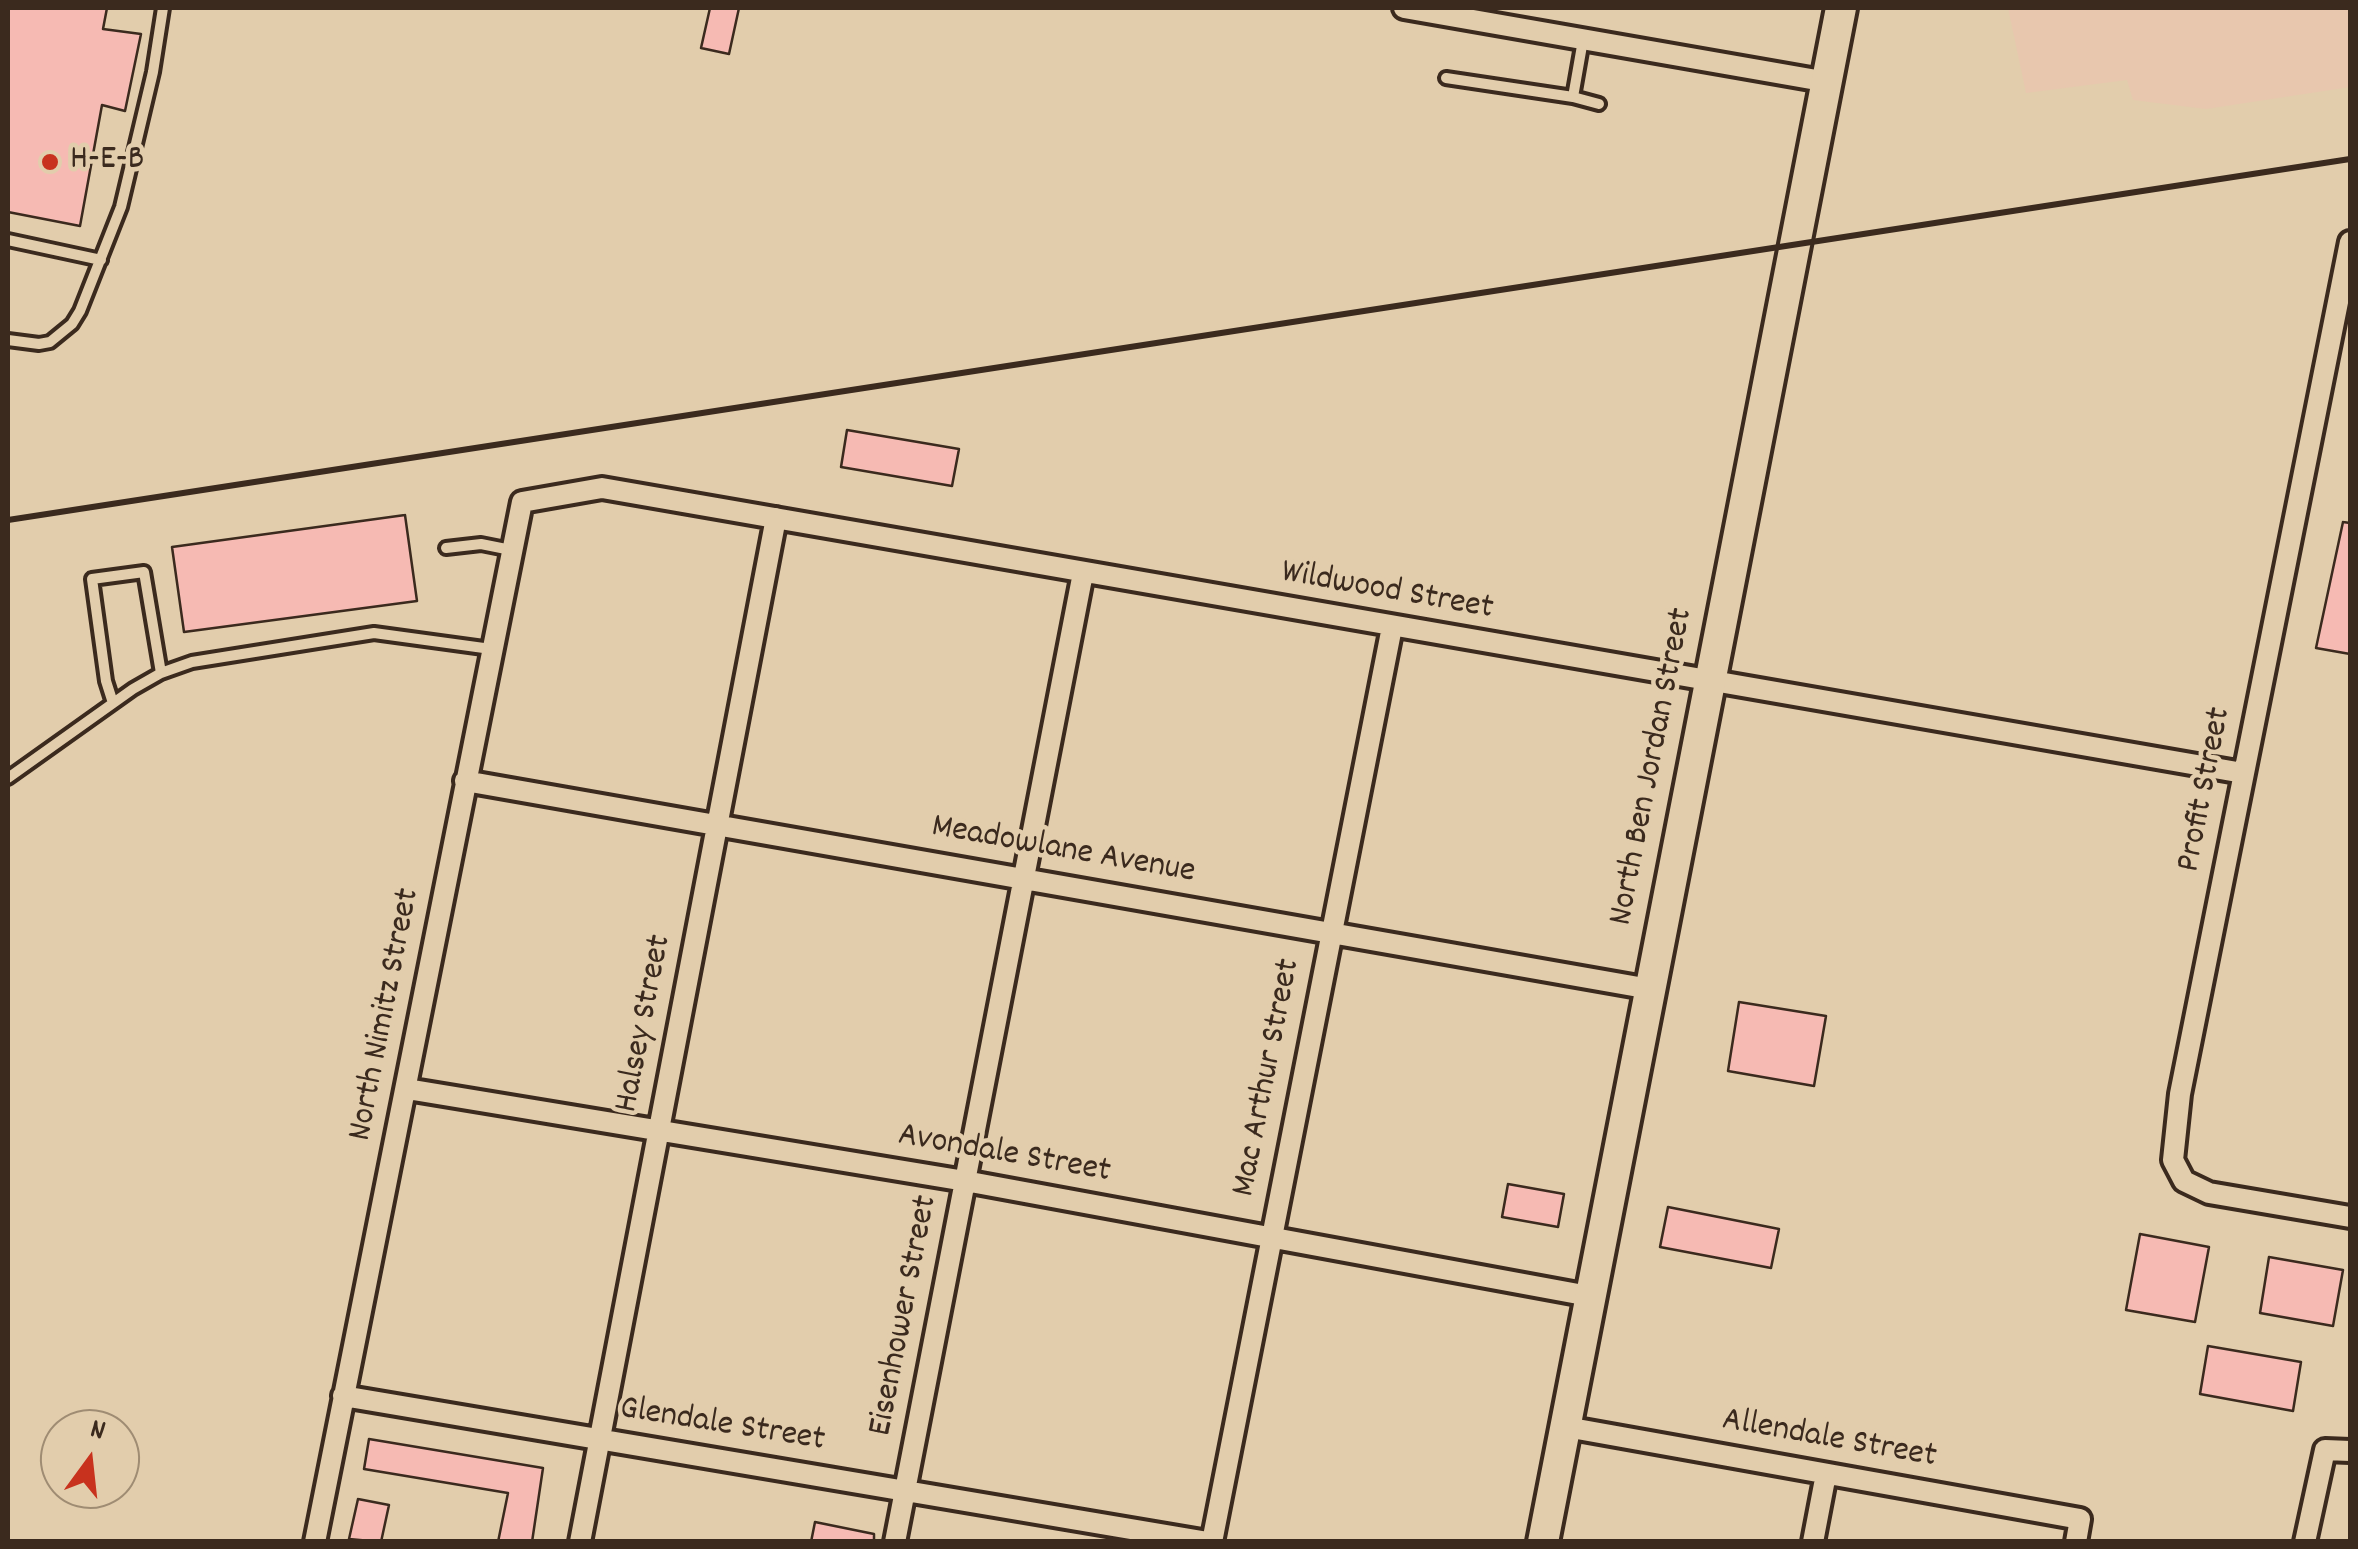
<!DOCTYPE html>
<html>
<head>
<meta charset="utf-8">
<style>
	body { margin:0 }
	#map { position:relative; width:2358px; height:1549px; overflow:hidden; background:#e2cdac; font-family:Dekko,sans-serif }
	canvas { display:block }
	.frame { position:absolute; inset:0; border:10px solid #3b2a1e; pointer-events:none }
	.north { position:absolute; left:40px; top:1409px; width:100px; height:100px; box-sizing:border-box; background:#e2cdac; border:2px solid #9f8c73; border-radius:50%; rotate:15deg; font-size:28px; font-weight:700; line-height:40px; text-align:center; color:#3b2a1e }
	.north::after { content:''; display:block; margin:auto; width:35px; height:45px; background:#c8321e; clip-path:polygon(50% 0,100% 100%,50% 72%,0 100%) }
</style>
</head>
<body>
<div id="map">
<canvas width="2358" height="1549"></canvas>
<div class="frame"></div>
<div class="north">N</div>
</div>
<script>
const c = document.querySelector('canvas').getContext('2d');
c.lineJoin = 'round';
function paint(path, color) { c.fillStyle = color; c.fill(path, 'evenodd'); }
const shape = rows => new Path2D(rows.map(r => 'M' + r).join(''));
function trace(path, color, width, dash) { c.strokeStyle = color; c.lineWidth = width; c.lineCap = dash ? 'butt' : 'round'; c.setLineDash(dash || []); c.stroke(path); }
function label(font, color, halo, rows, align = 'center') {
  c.font = font + ' Dekko,sans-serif'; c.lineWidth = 9; c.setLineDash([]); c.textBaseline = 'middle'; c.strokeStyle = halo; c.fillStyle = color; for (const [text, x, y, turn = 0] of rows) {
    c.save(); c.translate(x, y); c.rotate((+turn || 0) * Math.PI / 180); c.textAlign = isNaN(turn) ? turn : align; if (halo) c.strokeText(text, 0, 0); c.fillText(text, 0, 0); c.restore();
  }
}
const built = shape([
	[2008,8,2350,8,2350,87,2206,109,2133,100,2127,80,2026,93]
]);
const building = shape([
	[8,8,107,8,103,29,141,34,125,111,102,105,80,226,8,212,8,8],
	[710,8,739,8,729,54,701,48,710,8],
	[847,430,959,449,952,486,841,467,847,430],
	[405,515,417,601,184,632,172,547,405,515],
	[2343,522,2350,523,2350,654,2316,648,2343,522],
	[1739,1002,1826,1016,1814,1086,1728,1071,1739,1002],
	[1508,1184,1564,1194,1558,1227,1502,1217,1508,1184],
	[1668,1207,1779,1229,1771,1268,1660,1247,1668,1207],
	[2140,1234,2209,1247,2195,1322,2126,1310,2140,1234],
	[2269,1257,2343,1270,2333,1326,2260,1313,2269,1257],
	[2208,1346,2301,1362,2293,1411,2200,1394,2208,1346],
	[369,1439,543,1468,532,1542,498,1542,508,1493,364,1469,369,1439],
	[358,1499,389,1505,381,1542,349,1539,358,1499],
	[815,1522,874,1534,874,1542,811,1542,815,1522]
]);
const lane = shape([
	[1446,78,1573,97,1583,40],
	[1573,97,1599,104],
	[8,240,101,260],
	[8,340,39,344,50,342,72,324,80,311,121,207,153,72,163,8],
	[446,548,481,544,511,550],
	[113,703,106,681,92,579,144,572,161,673],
	[8,778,133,689,161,673,192,662,374,633,491,649]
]);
const street = shape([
	[1404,8,1828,82],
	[2350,242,2180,1094,2173,1160,2184,1181,2209,1193,2350,1217],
	[465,781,1650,989],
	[407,1089,965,1181,1589,1296],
	[343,1396,1208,1542],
	[1566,1427,2080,1519,2076,1542],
	[315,1542,522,502,602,488,2243,773],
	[580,1542,776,518],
	[895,1542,1083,573],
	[1212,1542,1392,627],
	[1813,1542,1826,1474],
	[2305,1542,2325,1450,2350,1451]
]);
const secondary = shape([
	[1543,1542,1841,8]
]);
const rail = shape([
	[8,520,2350,159]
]);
const markers = [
	[50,162,10,"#c8321e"]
];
const poiNames = [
	["H-E-B",70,162]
];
const streetNames = [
	["Wildwood Street",1387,593,10],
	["North Ben Jordan Street",1654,767,-79],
	["Profit Street",2207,790,-79],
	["Meadowlane Avenue",1063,852,10],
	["North Nimitz Street",387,1015,-79],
	["Halsey Street",646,1024,-79],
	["Mac Arthur Street",1269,1078,-79],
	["Avondale Street",1004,1156,10],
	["Eisenhower Street",906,1316,-79],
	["Glendale Street",722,1427,9],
	["Allendale Street",1829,1441,10]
];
paint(built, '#e8c7ae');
paint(building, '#f6bab3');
trace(building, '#3b2a1e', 2.5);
trace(lane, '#3b2a1e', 18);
trace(street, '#3b2a1e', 28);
trace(secondary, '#3b2a1e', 38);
trace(lane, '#e2cdac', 10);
trace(street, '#e2cdac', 20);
trace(secondary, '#e2cdac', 30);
trace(rail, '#3b2a1e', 6);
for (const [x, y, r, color] of markers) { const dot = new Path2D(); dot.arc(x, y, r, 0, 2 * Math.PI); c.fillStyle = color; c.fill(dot); trace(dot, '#e2cdac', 4); }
label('35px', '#3b2a1e', '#e2cdac', poiNames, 'left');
label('35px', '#3b2a1e', '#e2cdac', streetNames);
</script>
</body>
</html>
